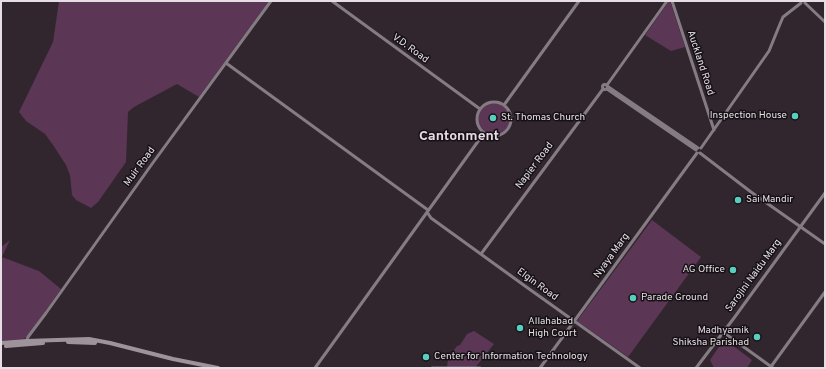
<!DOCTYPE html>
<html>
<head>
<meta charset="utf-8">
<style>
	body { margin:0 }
	#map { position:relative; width:826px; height:369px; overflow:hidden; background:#31262e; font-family:Overpass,sans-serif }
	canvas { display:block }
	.frame { position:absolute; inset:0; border:2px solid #e5dee4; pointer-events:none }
</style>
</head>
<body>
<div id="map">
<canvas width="826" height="369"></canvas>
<div class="frame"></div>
</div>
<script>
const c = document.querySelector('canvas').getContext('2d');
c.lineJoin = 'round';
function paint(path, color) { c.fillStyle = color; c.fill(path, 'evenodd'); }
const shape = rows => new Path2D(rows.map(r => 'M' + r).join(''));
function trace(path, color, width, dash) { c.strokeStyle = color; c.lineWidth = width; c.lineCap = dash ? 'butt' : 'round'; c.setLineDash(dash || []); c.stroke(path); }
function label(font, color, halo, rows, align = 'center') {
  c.font = font + ' Overpass,sans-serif'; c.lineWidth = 3; c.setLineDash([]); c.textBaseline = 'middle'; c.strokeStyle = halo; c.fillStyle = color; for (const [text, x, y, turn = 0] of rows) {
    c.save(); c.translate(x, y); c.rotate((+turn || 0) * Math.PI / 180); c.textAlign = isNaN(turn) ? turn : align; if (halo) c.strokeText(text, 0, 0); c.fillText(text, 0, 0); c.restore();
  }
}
const green = shape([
	[59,1,269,1,199,97,177,84,134,107,128,112,126,162,98,202,91,208,76,200,72,195,70,175,66,165,53,145,45,134,26,121,19,112,53,42],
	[669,1,670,1,685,47,671,51,645,35],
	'478 119a16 16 0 1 1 32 0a16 16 0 1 1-32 0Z',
	[652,220,701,257,628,357,577,321],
	[10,240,2,257,39,271,61,289,28,337,23,339,1,341,1,247],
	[474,331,494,344,475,368,447,368,448,358,457,346,460,345,467,334],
	[724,339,752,360,747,368,714,368,710,360]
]);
const secondary = shape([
	[332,1,480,109],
	[672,1,714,130],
	[805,3,825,22],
	[226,63,428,210],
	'602.5 87a2.5 2.5 0 1 1 5 0a2.5 2.5 0 1 1-5 0Z',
	[607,85,667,1],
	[607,86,698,148],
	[607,89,696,150],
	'477 119a17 17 0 1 1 34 0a17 17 0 1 1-34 0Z',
	[504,105,579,1],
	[701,148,769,51,780,24,783,17,801,3],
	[700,153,751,192,825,244],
	[427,212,431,218,525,286,640,368],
	[481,254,603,89],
	[723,332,773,368],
	[26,342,28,337,46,313,152,164,271,1],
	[315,368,484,133],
	[432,368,480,368],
	[540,368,697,153],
	[696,368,734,318,825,193],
	[770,368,825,292]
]);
const primary = shape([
	[68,342,95,343],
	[1,343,26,341,89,339,110,343,173,359,218,368],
	[6,346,43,343]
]);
const markers = [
	[795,116,4,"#5acebe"],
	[493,118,4,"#5acebe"],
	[738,200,4,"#5acebe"],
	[733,270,4,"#5acebe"],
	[633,298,4,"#5acebe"],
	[520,328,4,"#5acebe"],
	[757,337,4,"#5acebe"],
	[426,357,4,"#5acebe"]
];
const streetNames = [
	["V.D. Road",410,49,36],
	["Auckland Road",700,63,72],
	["Napier Road",535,166,-53],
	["Muir Road",140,167,-54],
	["Nyaya Marg",612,256,-54],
	["Sarojini Naidu Marg",754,276,-54],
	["Elgin Road",537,285,36]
];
const poiNames = [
	["Inspection House",787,116,"right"],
	["St. Thomas Church",501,118],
	["Sai Mandir",746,200],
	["AG Office",725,270,"right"],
	["Parade Ground",641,298],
	["Allahabad",528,322],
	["High Court",528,334],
	["Madhyamik",749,331,"right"],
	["Shiksha Parishad",749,343,"right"],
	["Center for Information Technology",434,357]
];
const districtNames = [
	["Cantonment",459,137]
];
paint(green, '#5b3655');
trace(secondary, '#857c83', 3);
trace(primary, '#9e929b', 4);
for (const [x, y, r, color] of markers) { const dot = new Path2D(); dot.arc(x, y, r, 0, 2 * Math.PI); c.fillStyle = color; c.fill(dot); trace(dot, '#151115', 1.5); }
label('10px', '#e5dee4', '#151115', streetNames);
label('10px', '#e5dee4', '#151115', poiNames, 'left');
label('bold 14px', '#e9dbe6', '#151115', districtNames);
</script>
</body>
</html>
